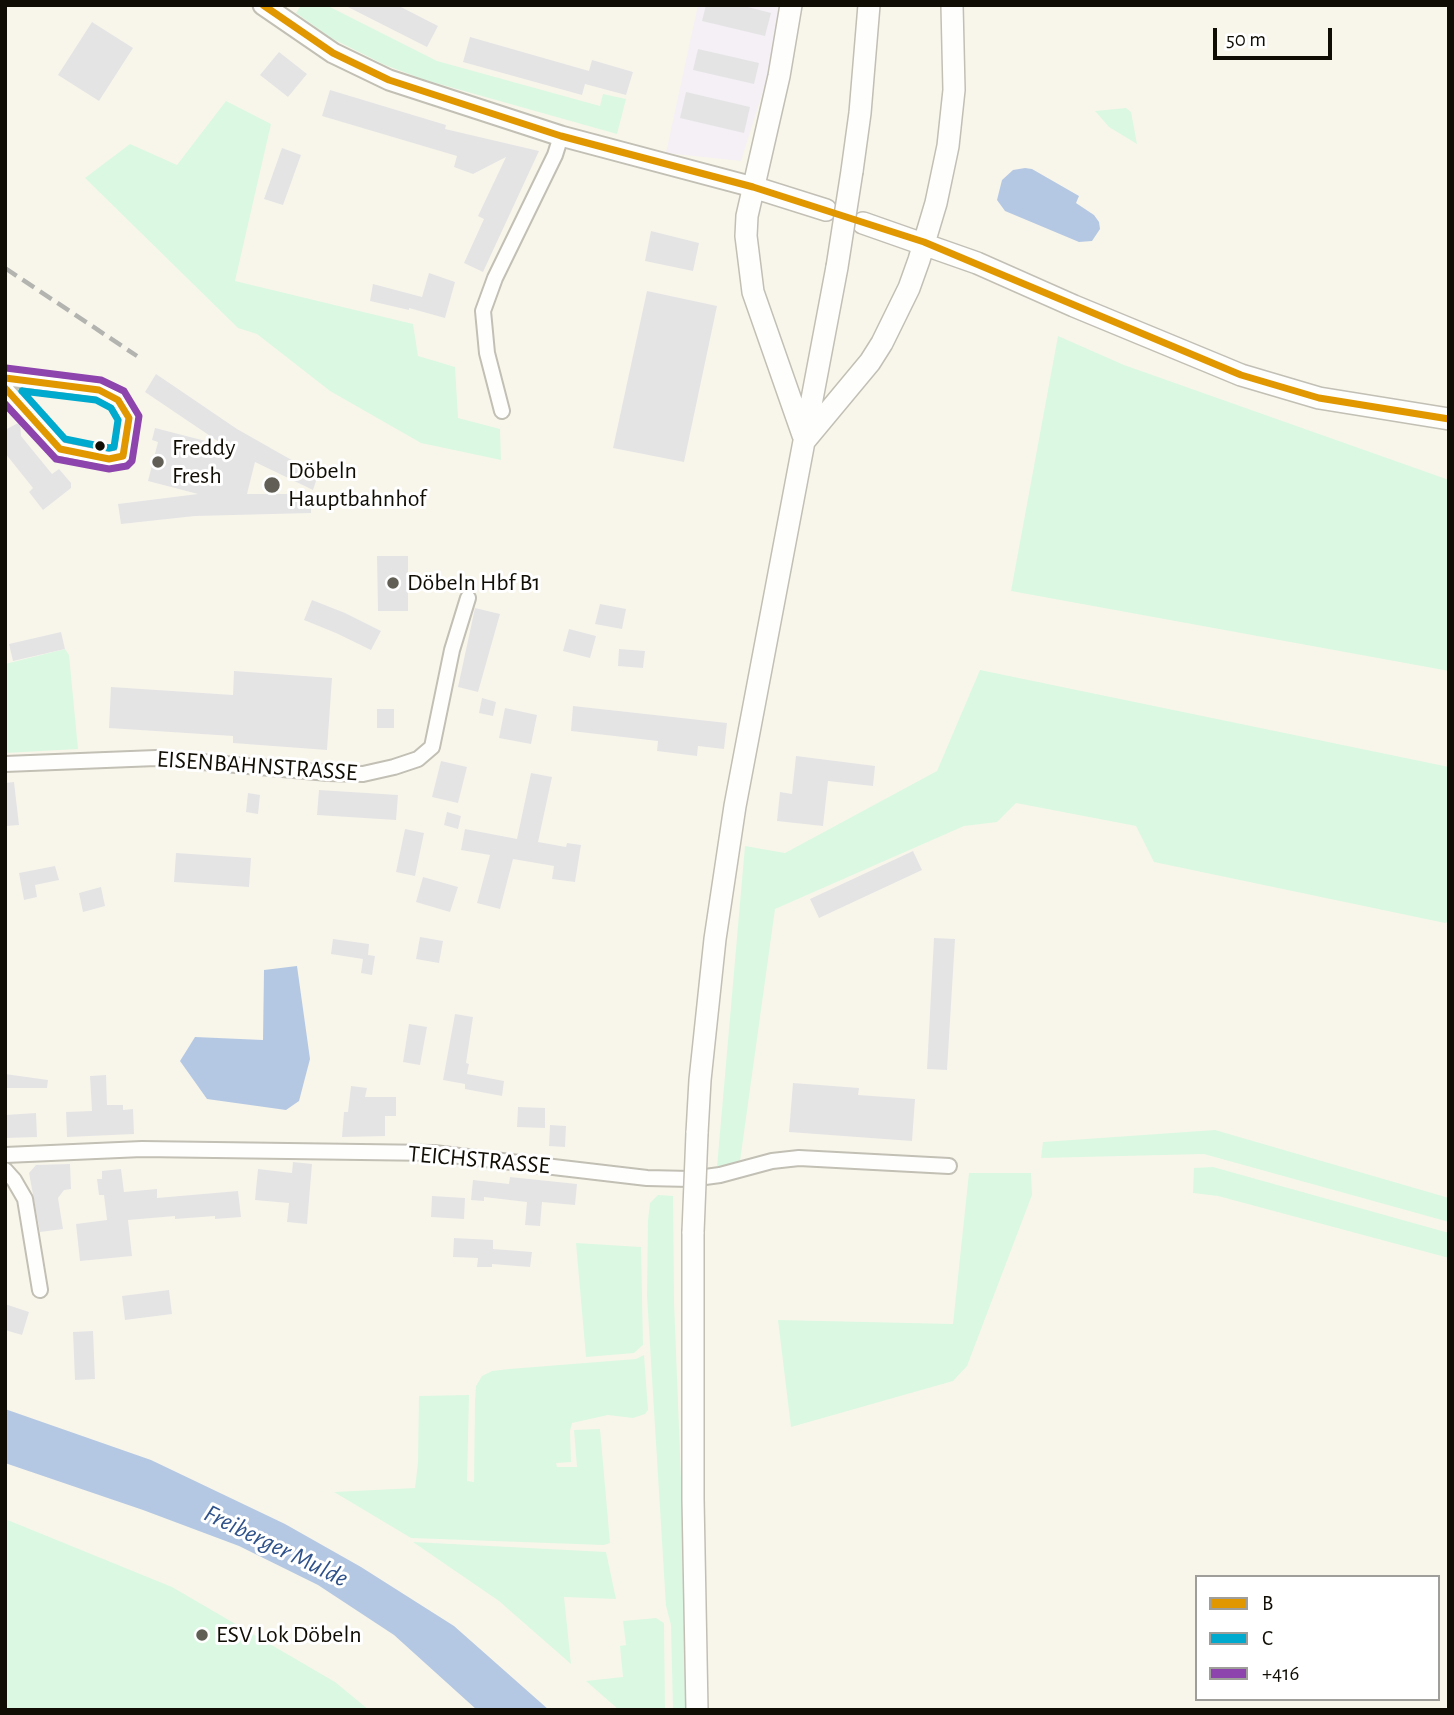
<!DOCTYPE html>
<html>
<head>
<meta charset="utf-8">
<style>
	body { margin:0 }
	#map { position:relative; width:1454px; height:1715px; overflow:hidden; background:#f8f6eb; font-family:"Alegreya Sans",sans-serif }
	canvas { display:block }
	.frame { position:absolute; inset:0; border:7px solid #100d04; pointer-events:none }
	.legend { position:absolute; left:1195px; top:1575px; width:245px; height:126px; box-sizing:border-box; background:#fff; border:2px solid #9f9e9b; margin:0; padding:9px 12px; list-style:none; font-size:21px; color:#100d04 }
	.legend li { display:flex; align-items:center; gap:14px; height:35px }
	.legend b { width:35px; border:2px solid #9f9e9b }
	.scale { position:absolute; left:1213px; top:28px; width:119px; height:32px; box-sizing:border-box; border:4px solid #100d04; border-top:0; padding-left:9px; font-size:21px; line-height:24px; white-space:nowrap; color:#100d04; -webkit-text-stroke:5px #fff; paint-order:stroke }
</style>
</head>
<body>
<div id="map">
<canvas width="1454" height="1715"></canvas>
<div class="frame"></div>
<ul class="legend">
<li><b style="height:9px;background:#e09700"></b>B</li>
<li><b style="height:9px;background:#00a9ce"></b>C</li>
<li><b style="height:9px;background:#8e44ad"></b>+416</li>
</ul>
<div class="scale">50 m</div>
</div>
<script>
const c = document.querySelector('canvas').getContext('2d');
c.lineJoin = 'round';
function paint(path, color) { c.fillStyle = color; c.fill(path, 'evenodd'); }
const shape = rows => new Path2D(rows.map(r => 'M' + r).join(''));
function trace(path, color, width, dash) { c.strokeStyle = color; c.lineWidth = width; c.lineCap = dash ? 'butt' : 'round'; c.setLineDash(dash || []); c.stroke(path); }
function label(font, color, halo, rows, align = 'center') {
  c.font = font + ' "Alegreya Sans",sans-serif'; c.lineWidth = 6; c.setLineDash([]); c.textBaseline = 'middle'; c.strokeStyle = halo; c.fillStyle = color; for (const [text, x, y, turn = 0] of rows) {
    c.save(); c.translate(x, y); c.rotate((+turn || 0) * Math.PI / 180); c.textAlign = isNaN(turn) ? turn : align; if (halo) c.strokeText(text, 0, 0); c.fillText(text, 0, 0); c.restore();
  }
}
const industrial = shape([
	[698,5,781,5,775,53,741,161,666,153]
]);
const green = shape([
	[301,5,326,5,437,61,600,106,603,94,626,99,617,134,425,80,385,65,331,38,296,13],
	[226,101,271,124,235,281,413,324,418,356,455,367,458,418,500,429,501,460,421,443,330,391,257,334,238,328,85,178,130,144,177,165],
	[1126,108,1131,112,1137,144,1109,127,1095,111],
	[1058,336,1124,365,1449,480,1449,671,1011,591],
	[65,649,69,655,78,749,5,753,5,664],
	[980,670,1449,767,1449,921,1445,923,1154,862,1136,826,1016,803,997,822,964,826,775,909,740,1161,717,1167,745,846,785,853,937,771],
	[1215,1130,1449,1198,1449,1222,1204,1154,1041,1158,1043,1142],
	[1213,1167,1449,1233,1449,1258,1218,1196,1193,1193,1194,1168],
	[969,1173,1031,1173,1032,1195,967,1366,953,1381,791,1427,778,1320,953,1324],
	[658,1195,673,1196,674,1301,683,1530,686,1710,673,1710,671,1625,666,1606,647,1296,648,1220,650,1203],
	[576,1243,641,1247,643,1345,634,1353,586,1357],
	[644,1355,648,1410,645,1414,633,1418,608,1415,572,1423,570,1431,571,1462,556,1463,557,1467,577,1467,574,1430,600,1429,610,1543,604,1545,411,1538,334,1492,415,1488,418,1463,419,1396,469,1395,467,1481,474,1482,475,1401,476,1386,482,1376,492,1371,509,1369,636,1359],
	[5,1519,172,1587,335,1682,369,1710,5,1710],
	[413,1542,606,1552,616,1599,564,1597,571,1664,499,1601],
	[656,1618,664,1623,665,1710,619,1710,586,1681,623,1677,620,1646,626,1645,623,1621]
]);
const water = shape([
	[1025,168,1032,169,1079,196,1076,203,1094,215,1099,222,1100,229,1092,241,1079,242,1005,211,997,200,1002,180,1013,170],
	[297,966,310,1059,299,1101,286,1110,207,1099,180,1061,195,1037,263,1040,264,970],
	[5,1409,151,1460,285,1524,361,1567,454,1626,549,1710,477,1710,394,1635,318,1585,239,1546,143,1510,5,1463]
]);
const building = shape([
	[344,5,397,5,438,26,427,47],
	[706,5,740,5,771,13,765,36,702,21],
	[92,22,133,48,99,101,58,75],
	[470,37,589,71,592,60,633,72,626,95,585,84,582,95,463,62],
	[698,49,759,63,754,84,693,70],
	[279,52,307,74,288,97,260,75],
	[330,90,446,125,445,129,539,151,483,272,464,263,484,219,478,216,506,157,473,174,454,167,457,156,322,116],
	[686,92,750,107,744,133,680,118],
	[282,148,301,155,283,205,264,199],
	[651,231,699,243,693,271,645,261],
	[429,273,455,282,445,318,409,308,409,310,370,301,373,284,422,297],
	[647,291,717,306,684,462,613,448],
	[156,374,237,429,318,475,313,490,255,462,247,494,332,494,328,507,311,504,311,513,195,516,121,524,118,504,198,494,148,481,158,442,152,440,155,428,225,446,145,392],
	[20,422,21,436,52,474,59,469,71,483,71,488,43,510,29,492,33,488,5,453,5,430],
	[377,556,408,556,408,611,378,611],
	[312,600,345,613,381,631,371,650,336,633,304,620],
	[600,604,626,609,622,629,595,624],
	[475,608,500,614,478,692,458,687],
	[569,629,596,636,590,658,563,651],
	[61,632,65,649,13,661,9,644],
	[619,649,645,651,643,668,618,666],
	[234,671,332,678,327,750,233,743,233,736,109,728,111,687,233,695],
	[482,698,496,702,493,716,479,713],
	[573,706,727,723,724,749,698,746,697,756,657,751,658,741,571,731],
	[505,708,537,715,531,744,499,738],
	[377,709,394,709,394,728,377,728],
	[796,756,875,766,873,786,828,781,823,826,777,821,780,792,792,794],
	[441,761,467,767,458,803,432,797],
	[531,773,552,777,538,842,566,847,567,843,581,845,575,882,552,879,554,866,513,859,500,909,477,903,490,855,461,850,465,829,517,839],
	[14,782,19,825,5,826,5,783],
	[319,790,398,795,396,820,317,815],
	[248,793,260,795,258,814,246,812],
	[447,812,461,816,458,829,444,825],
	[405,829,424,833,415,876,396,872],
	[913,851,922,870,819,918,810,899],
	[176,853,251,858,249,887,174,882],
	[55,866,59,880,35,885,37,897,24,900,19,873],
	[423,877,458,887,450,912,416,902],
	[101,887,105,906,83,912,79,893],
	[420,937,443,941,439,963,416,959],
	[934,938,955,939,947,1070,927,1069],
	[333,939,369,944,368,955,375,956,372,975,361,973,363,959,331,954],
	[455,1014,473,1017,466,1063,469,1064,467,1074,504,1081,502,1096,465,1089,465,1084,443,1080],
	[409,1024,427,1027,420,1065,403,1062],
	[5,1074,48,1080,47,1088,5,1088],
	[106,1075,107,1105,123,1105,123,1110,133,1109,134,1134,67,1137,66,1112,92,1111,90,1076],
	[793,1083,859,1088,858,1095,915,1099,912,1141,789,1132],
	[351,1086,367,1088,365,1097,396,1097,396,1116,385,1116,385,1136,342,1137,344,1112,348,1112],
	[518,1107,545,1108,545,1128,517,1127],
	[36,1113,37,1137,5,1138,5,1115],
	[550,1125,566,1126,565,1147,549,1146],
	[293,1162,312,1164,307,1224,287,1222,289,1203,255,1200,258,1169,292,1173],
	[70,1164,71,1189,64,1190,58,1198,63,1229,40,1232,29,1173,36,1165],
	[121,1169,124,1192,157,1189,157,1198,238,1191,241,1217,215,1219,215,1216,175,1219,175,1216,128,1220,132,1256,80,1261,76,1224,107,1220,104,1195,99,1195,97,1179,102,1179,102,1171],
	[510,1177,577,1184,575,1205,542,1202,540,1226,525,1225,527,1202,484,1197,484,1201,471,1200,473,1180,509,1184],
	[432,1196,465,1198,464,1219,431,1217],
	[454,1238,493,1240,493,1249,532,1252,530,1267,492,1264,492,1267,477,1267,478,1258,453,1257],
	[169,1290,172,1314,125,1320,122,1296],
	[5,1304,29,1312,22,1335,5,1330],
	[93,1331,95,1379,75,1380,73,1332]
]);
const minor = shape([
	[5,378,99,390,118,400,129,418,123,456,109,459,60,449,5,388],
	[502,411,487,353,483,311,495,278,555,155,561,136],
	[5,764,156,758,328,773,363,774,394,767,418,759,432,747,452,650,468,598],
	[5,1155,142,1149,434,1153,647,1178,690,1179,720,1175,772,1161,799,1158,949,1166],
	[5,1170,14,1180,25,1199,40,1290]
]);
const secondary = shape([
	[263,5,333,53,389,80,561,136,753,187]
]);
const primary = shape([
	[791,5,779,76,747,216,746,236,753,292,803,435],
	[852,171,860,113,869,5],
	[753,187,826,210],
	[863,223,977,263,1074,306,1241,375,1319,398,1449,419],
	[806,439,870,362,882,343,909,288,919,260,936,203,948,146,954,90,952,5],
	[697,1133,700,1080,715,939,735,806,837,267],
	[693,1232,693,1499,697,1710]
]);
const rail = shape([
	[5,268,137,356]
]);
const primaryBridge = shape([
	[837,267,852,171],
	[693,1232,697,1133]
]);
const bus1 = shape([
	[263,5,333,53,389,80,561,136,753,187,924,242,1241,375,1319,398,1449,419],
	[5,378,99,390,118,400,129,418,123,456,109,459,60,449,5,388]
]);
const bus2 = shape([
	[22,391,96,400,111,408,118,420,114,447,109,448,65,439,22,391]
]);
const bus3 = shape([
	[5,404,56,459,109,469,127,466,132,461,139,416,124,391,101,380,6,368]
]);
const markers = [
	[100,446,6,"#100d04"],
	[158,462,7,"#615f55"],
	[272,485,9,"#615f55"],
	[393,583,7,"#615f55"],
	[202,1635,7,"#615f55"]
];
const poiNames = [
	["Freddy",172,448],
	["Fresh",172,476],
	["Döbeln",288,471],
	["Hauptbahnhof",288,499],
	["Döbeln Hbf B1",407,583],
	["ESV Lok Döbeln",216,1635]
];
const streetNames = [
	["EISENBAHNSTRASSE",257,766,4],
	["TEICHSTRASSE",479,1160,5]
];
const waterNames = [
	["Freiberger Mulde",276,1546,26]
];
paint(industrial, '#f4f0f5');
paint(green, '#dbf8e3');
paint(water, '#b5c8e3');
paint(building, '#e5e4e5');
trace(minor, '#c2bfb5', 18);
trace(secondary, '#c2bfb5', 23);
trace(primary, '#c2bfb5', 24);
trace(minor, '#fefefc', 14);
trace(secondary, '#fefefc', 19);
trace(primary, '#fefefc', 21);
trace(rail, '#b3b3b0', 4.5, [14, 7]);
trace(primaryBridge, '#c2bfb5', 24, []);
trace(primaryBridge, '#fefefc', 21);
trace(bus1, '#e09700', 7);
trace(bus2, '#00a9ce', 7);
trace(bus3, '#8e44ad', 7);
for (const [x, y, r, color] of markers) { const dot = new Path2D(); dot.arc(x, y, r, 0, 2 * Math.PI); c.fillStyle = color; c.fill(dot); trace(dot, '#fff', 2.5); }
label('24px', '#100d04', '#fff', poiNames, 'left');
label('24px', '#100d04', '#fff', streetNames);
label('italic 26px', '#2f528a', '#fff', waterNames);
</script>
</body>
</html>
